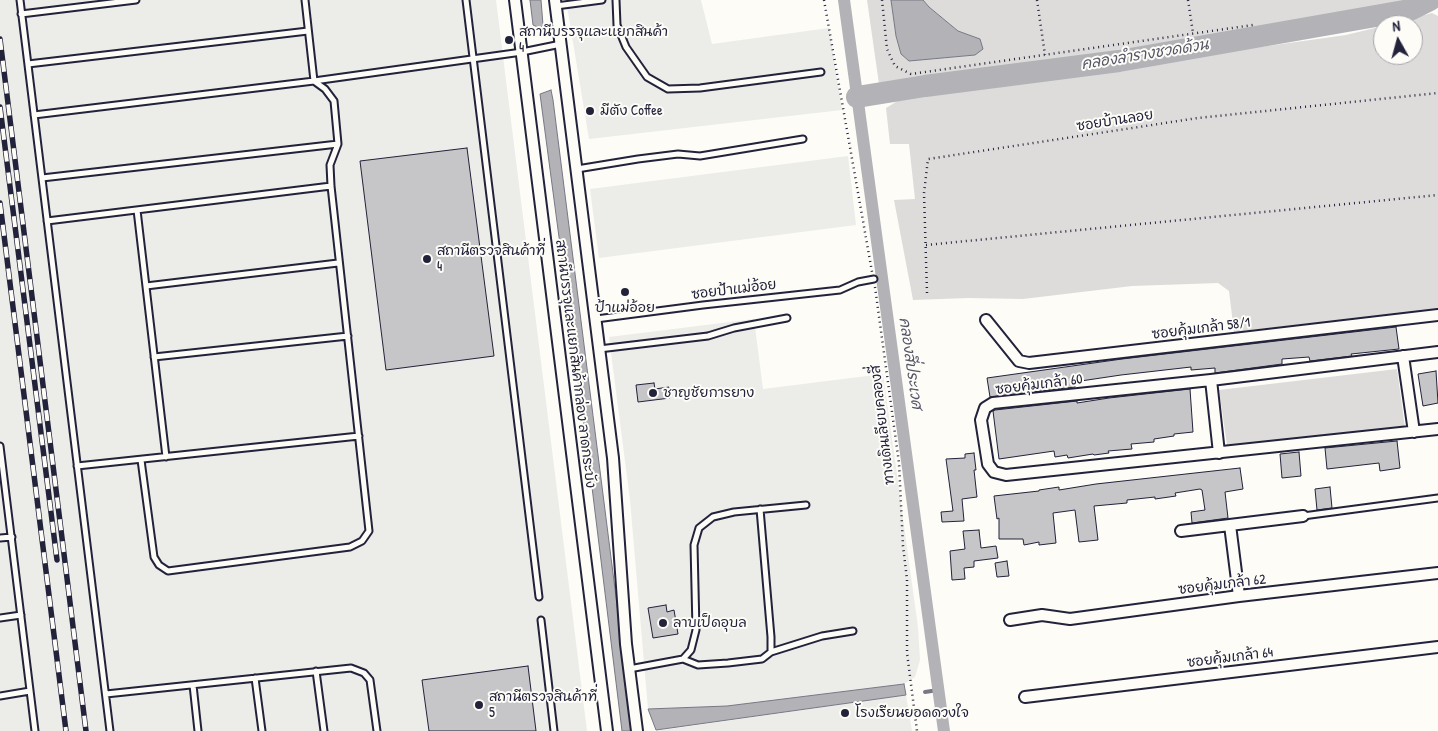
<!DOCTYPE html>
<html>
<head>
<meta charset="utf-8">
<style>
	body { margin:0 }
	#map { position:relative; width:1438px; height:731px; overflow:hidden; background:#fdfcf7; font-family:"Patrick Hand",sans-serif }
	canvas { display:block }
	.north { position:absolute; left:1373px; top:15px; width:50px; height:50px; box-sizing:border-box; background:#fdfcf7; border:1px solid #a5a5ac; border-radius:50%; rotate:353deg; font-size:14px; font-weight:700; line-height:20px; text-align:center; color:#22223b }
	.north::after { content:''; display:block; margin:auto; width:18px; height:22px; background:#22223b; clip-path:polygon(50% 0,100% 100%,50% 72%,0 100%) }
</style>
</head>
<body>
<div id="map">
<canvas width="1438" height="731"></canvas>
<div class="north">N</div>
</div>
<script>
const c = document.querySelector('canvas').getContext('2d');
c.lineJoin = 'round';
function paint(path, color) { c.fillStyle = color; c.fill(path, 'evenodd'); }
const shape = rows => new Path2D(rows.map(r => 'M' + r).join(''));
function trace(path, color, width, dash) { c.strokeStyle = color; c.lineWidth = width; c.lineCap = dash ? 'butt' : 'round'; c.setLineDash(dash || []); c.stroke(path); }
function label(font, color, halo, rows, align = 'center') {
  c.font = font + ' "Patrick Hand","Playpen Sans Thai",sans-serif'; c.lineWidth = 4; c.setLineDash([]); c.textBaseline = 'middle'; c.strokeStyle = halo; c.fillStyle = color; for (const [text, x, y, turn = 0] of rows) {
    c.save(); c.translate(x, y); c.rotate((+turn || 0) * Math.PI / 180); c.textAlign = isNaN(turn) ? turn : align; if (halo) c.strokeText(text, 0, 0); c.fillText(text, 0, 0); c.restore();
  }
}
const built = shape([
	[0,0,496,0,587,731,0,731],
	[566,0,701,0,712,44,829,28,842,110,589,139],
	[848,156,856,225,599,258,590,189],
	[754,319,763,389,883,374,918,627,920,660,915,677,904,684,727,706,648,709,630,500,609,337],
	[906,695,912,731,656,731]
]);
const green = shape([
	[867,0,891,0,896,36,901,54,909,61,975,55,980,39,958,31,929,7,923,0,1415,0,1397,8,1329,20,892,87,879,84],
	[1432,13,1438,16,1438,309,1234,332,1229,291,1218,283,1132,286,1023,299,968,298,913,300,894,200,915,199,909,144,890,144,886,108,904,97,1346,35,1383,26,1383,55,1413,55,1413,25,1386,25],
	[1397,369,1405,428,1327,437,1322,432,1325,436,1227,445,1219,390]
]);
const water = shape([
	[530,0,541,0,543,25,540,28,533,25,530,0],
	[891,0,923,0,929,7,958,31,980,39,983,49,975,55,909,61,901,54,896,36,891,0],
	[551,90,553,100,633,731,622,731,589,463,540,94,551,90],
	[904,684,906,695,656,730,648,709,727,706,904,684]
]);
const stream = shape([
	[925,692,938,690]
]);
const canal = shape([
	[844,0,944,731],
	[1437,0,1438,1]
]);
const river = shape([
	[857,97,925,86,1119,61,1410,10,1430,0]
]);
const building = shape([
	[467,148,494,356,386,370,360,161,467,148],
	[1396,327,1399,349,1351,354,1352,356,1310,361,1309,357,1282,359,1282,364,1215,373,1215,368,1191,370,1191,367,1121,375,1074,382,1075,387,990,397,987,378,1122,359,1396,327],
	[1436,371,1438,403,1423,406,1418,374,1436,371],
	[654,383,655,389,669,387,670,398,638,402,636,385,654,383],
	[1190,389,1193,432,1174,434,1174,436,1154,439,1154,442,1131,444,1132,449,1108,451,1109,453,1094,455,1093,454,1068,458,1067,455,1055,457,1054,451,999,459,993,411,995,410,1077,401,1077,403,1109,398,1190,389],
	[1397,441,1400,468,1380,471,1379,463,1327,469,1325,448,1397,441],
	[1299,452,1301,476,1282,478,1280,454,1299,452],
	[974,453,976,470,974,470,977,497,962,499,964,521,942,522,941,512,953,511,946,459,965,458,965,454,974,453],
	[1240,468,1243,489,1225,492,1228,518,1192,523,1191,512,1205,510,1202,490,1200,489,1175,493,1176,496,1155,499,1155,497,1127,500,1127,503,1094,506,1098,540,1079,542,1075,510,1053,513,1056,543,1039,545,1039,542,1024,545,1023,539,999,539,999,518,997,519,994,496,1039,491,1039,490,1059,487,1059,490,1096,484,1240,468],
	[1330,487,1332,508,1317,510,1315,489,1330,487],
	[979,530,981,548,996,546,998,558,974,561,974,567,964,568,965,579,952,580,950,551,965,549,963,531,979,530],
	[1007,561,1009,576,997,577,995,563,1007,561],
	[666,605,667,612,674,610,678,634,653,638,648,608,666,605],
	[528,666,536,731,429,731,422,680,528,666]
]);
const path = shape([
	[824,0,872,272],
	[882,0,887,49,895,66,911,74,1253,25],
	[1037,0,1045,55],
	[1188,0,1193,33],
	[926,245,1438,195],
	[875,287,899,463,903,546,907,579,907,653,917,731],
	[927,293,924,193,928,159,1198,118,1438,93]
]);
const lane = shape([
	[20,0,110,731],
	[466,0,539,597],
	[616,0,617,25,626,47,647,77,668,89,700,88,821,72],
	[556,6,602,0],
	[21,14,136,0],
	[28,64,308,31],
	[34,115,314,81,522,52,561,44],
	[577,169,638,159,678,154,700,156,803,139],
	[42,178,338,144],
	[137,210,166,457],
	[47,221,331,186],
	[146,286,338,263],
	[596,319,703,305,840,290,858,282,874,279],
	[599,349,708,336,734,328,787,318],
	[154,357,348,336],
	[0,446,35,731],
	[141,460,154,557,159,565,168,571,350,547,362,541,369,531,331,186,330,165,338,144,334,101,325,89,314,81,305,0],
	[77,466,359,436],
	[1303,516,1438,498],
	[0,538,12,537],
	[0,618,21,615],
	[541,620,554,731],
	[771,652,822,636,853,631],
	[683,659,698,665,728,663,762,659,771,652,771,637,760,509],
	[629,669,683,659,691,650,696,630,694,545,699,528,713,517,734,512,806,505],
	[316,671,324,731],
	[255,678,262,731],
	[193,685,198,731],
	[106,694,351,668,364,673,370,680,377,731],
	[0,696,30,691]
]);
const street = shape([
	[515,0,607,731],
	[555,0,613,458,626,644,637,731],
	[986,320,1019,361,1029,363,1438,315],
	[1438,352,1211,380,993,403,985,408,981,420,988,464,994,472,1006,475,1438,429],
	[1403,356,1414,432],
	[1211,380,1219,453],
	[1230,525,1239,596],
	[1181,531,1303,516],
	[1010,620,1042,615,1070,619,1239,596,1438,573],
	[1025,697,1438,647]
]);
const rail = shape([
	[0,39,86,731],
	[0,107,57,560],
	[0,203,66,731]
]);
const markers = [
	[509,40,5,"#22223b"],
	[590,111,5,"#22223b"],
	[427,259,5,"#22223b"],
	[625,292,5,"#22223b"],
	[653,393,5,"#22223b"],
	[663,623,5,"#22223b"],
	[479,705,5,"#22223b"],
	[845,713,5,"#22223b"]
];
const poiNames = [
	["สถานีบรรจุและแยกสินค้า",519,32],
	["4",519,48],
	["มีตัง Coffee",600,111],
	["สถานีตรวจสินค้าที่",437,251],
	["4",437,267],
	["ป้าแม่อ้อย",625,308,"center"],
	["ชาญชัยการยาง",663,393],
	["ลาบเป็ดอุบล",673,623],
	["สถานีตรวจสินค้าที่",489,697],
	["5",489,713],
	["โรงเรียนยอดดวงใจ",855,713]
];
const streetNames = [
	["ซอยบ้านลอย",1115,121,-9],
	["ซอยป้าแม่อ้อย",734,290,-7],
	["ซอยคุ้มเกล้า 58/1",1201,329,-7],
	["สถานีบรรจุและแยกสินค้ากล่อง ลาดกระบัง",575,364,83],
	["ซอยคุ้มเกล้า 60",1039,385,-7],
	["ทางเดินเลียบคลองสี่",883,425,-97],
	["ซอยคุ้มเกล้า 62",1222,585,-7],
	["ซอยคุ้มเกล้า 64",1230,658,-7]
];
const waterNames = [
	["คลองลำรางชวดด้วน",1145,55,-9],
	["คลองสี่ประเวศ",910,363,82]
];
paint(built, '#ecece9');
paint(green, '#dddcdb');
paint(water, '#b2b2b7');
trace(water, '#787885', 1);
trace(stream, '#787885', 4);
trace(canal, '#b2b2b7', 12);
trace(river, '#b2b2b7', 22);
paint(building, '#c6c6c8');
trace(building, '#22223b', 1);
trace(lane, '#22223b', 9);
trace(street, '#22223b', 14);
trace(path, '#22223b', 2.5, [1, 4]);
trace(lane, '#fdfcf7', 5);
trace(street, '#fdfcf7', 10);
trace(rail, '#22223b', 5.5);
trace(rail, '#fdfcf7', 4, [11]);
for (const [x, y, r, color] of markers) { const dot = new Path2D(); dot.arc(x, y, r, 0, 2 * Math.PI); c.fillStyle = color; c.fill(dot); trace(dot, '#fdfcf7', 2); }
label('14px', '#22223b', '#fdfcf7', poiNames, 'left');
label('14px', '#22223b', '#fdfcf7', streetNames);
label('italic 15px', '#545466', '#fdfcf7', waterNames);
</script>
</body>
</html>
